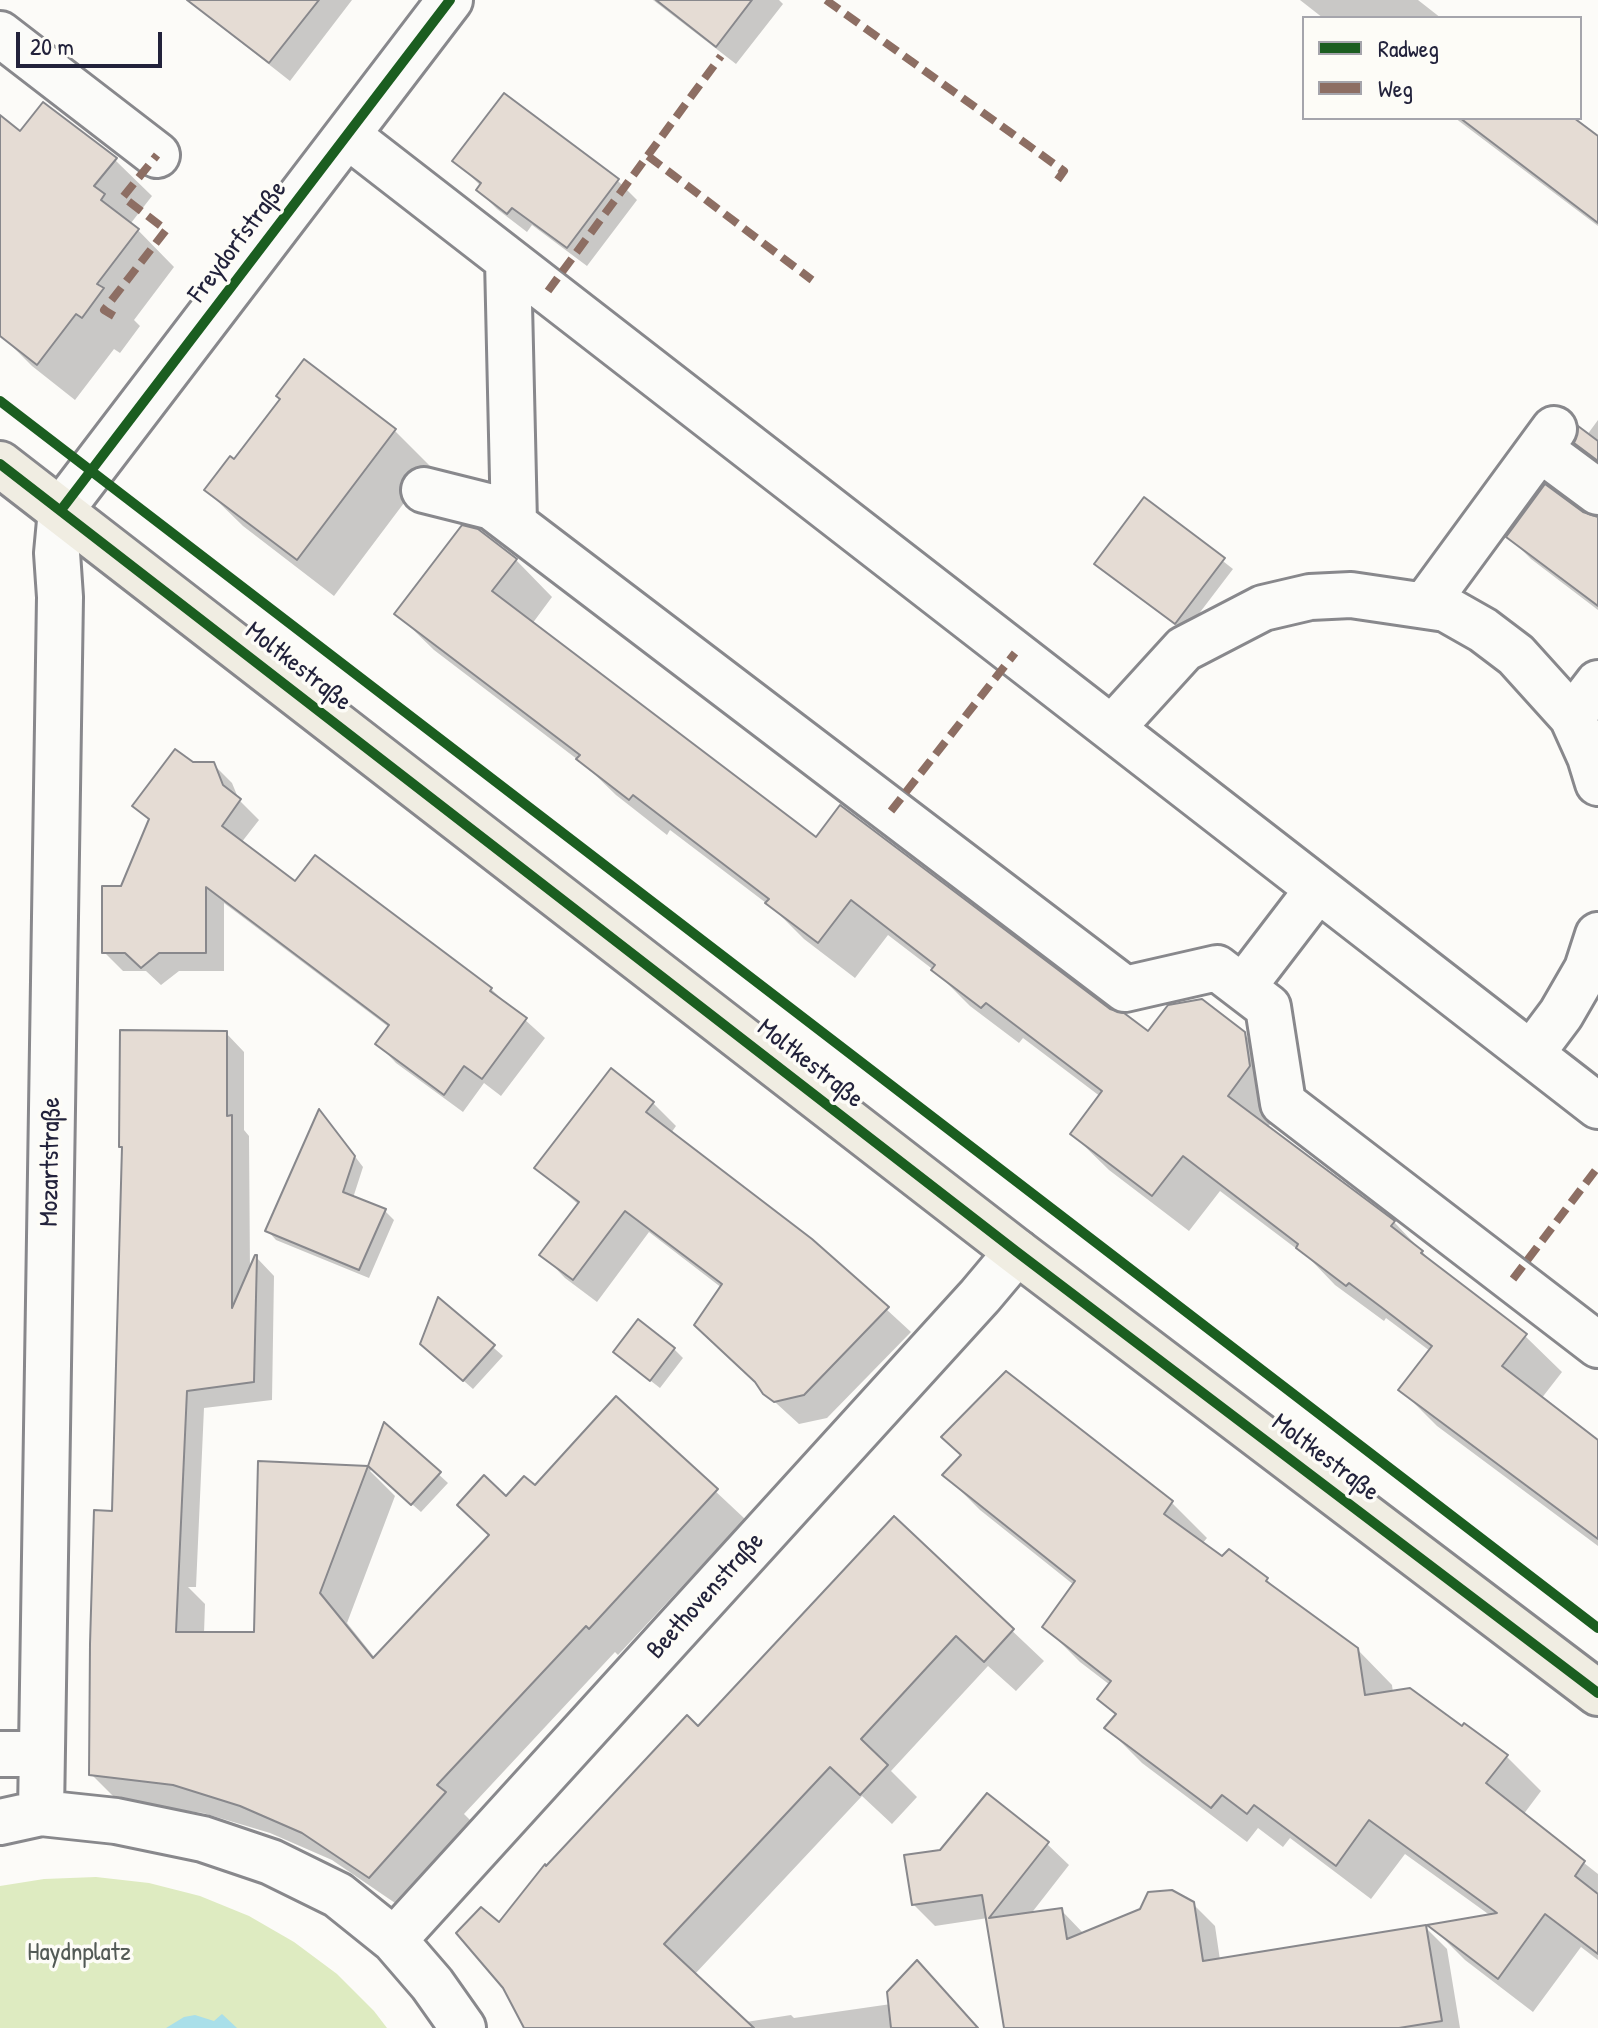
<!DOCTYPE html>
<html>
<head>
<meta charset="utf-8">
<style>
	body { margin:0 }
	#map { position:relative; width:1598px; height:2028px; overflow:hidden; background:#fcfbf8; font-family:"Patrick Hand",sans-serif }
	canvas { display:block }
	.legend { position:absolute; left:1302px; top:16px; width:280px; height:104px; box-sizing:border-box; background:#fdfcf7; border:2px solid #a5a5ac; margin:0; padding:10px 14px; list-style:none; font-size:24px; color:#22223b }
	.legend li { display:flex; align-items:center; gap:16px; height:40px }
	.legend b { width:40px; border:2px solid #a5a5ac }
	.scale { position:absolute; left:16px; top:32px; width:146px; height:36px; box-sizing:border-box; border:4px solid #22223b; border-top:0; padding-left:10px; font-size:24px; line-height:28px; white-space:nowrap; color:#22223b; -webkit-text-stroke:6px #fdfcf7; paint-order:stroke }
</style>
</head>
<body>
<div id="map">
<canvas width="1598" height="2028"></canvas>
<ul class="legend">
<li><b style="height:10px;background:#1b5e20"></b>Radweg</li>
<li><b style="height:10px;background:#8d6e63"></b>Weg</li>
</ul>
<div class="scale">20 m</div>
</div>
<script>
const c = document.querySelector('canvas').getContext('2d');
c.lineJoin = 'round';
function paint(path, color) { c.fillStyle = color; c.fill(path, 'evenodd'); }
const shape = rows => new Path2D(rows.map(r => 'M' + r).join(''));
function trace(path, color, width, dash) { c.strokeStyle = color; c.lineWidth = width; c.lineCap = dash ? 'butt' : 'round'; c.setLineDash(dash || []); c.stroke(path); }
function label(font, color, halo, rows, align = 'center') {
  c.font = font + ' "Patrick Hand",sans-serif'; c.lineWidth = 7; c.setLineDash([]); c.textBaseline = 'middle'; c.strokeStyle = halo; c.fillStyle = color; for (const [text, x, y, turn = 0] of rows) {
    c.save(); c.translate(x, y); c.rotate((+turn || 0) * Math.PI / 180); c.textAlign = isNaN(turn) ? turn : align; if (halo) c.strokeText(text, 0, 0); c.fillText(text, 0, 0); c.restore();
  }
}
const green = shape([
	[96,1877,149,1883,200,1896,249,1916,294,1942,337,1974,374,2011,387,2028,0,2028,0,1886,44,1879]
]);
const water = shape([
	[222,2014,237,2028,166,2028,184,2017,195,2015,214,2021]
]);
const shadow = shape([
	[187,0,352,0,290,81],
	[653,0,779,0,783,4,736,64],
	[1300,0,1418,0,1441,18,1323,18],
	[504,96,618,181,637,200,587,266,532,225,527,232,497,209,478,190,481,186,455,161],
	[1455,118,1573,118,1598,137,1598,226],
	[0,128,115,160,152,196,131,223,174,267,134,320,140,326,120,353,114,349,75,400,32,366,0,334],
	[304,362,395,431,431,467,334,596,243,526,206,490,234,462,282,399],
	[1598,420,1598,464,1577,443,1587,435],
	[1145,500,1233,569,1185,632,1106,573],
	[1582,514,1598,518,1598,610,1531,559,1509,537],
	[516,560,552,597,532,624,816,840,1148,1034,1244,1034,1281,1071,1286,1104,1267,1128,1394,1222,1430,1260,1525,1336,1562,1372,1541,1399,1598,1442,1598,1546,1437,1426,1401,1390,1430,1351,1386,1318,1384,1321,1335,1285,1310,1259,1220,1191,1189,1231,1109,1170,1072,1134,1101,1097,1023,1038,1019,1043,970,1006,935,971,888,935,855,978,804,939,774,909,670,830,667,835,616,795,586,766,434,650,397,614],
	[192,764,213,764,232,783,239,800,259,820,241,843,295,883,491,989,545,1038,501,1096,484,1083,463,1112,396,1063,378,1044,390,1028,224,903,224,971,179,971,161,985,146,971,123,971,104,952,122,888,150,821,134,806],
	[226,1033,244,1052,244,1130,249,1136,250,1272,256,1257,274,1276,272,1400,204,1408,196,1587,188,1587,205,1604,204,1634,256,1634,260,1463,369,1468,385,1425,448,1483,421,1512,372,1469,370,1471,395,1496,347,1623,375,1658,491,1536,506,1498,535,1488,617,1399,745,1519,618,1655,615,1652,464,1814,472,1822,398,1905,332,1860,270,1833,203,1813,119,1802,91,1774,114,1513],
	[653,1103,676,1126,671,1133,811,1240,911,1332,827,1418,799,1424,765,1393,722,1288,649,1232,597,1302,565,1278,542,1254,579,1205,537,1168],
	[328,1121,363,1167,353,1198,385,1211,394,1220,369,1278,276,1240,267,1230],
	[439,1300,503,1356,473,1389,432,1353],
	[674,1349,683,1358,660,1388,624,1360],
	[1006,1374,1172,1503,1207,1538,1202,1544,1223,1559,1229,1552,1267,1580,1283,1596,1357,1649,1392,1685,1393,1693,1506,1756,1541,1791,1523,1815,1598,1874,1598,1960,1581,1947,1533,2012,1465,1960,1431,1926,1491,1916,1405,1854,1371,1899,1290,1838,1283,1847,1258,1828,1247,1842,1142,1763,1107,1728,1117,1716,1100,1699,1110,1685,1080,1662,1045,1627,1074,1585,980,1510,945,1475,963,1456],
	[894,1519,1044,1661,1016,1691,988,1666,891,1771,917,1797,892,1824,862,1796,694,1975,702,2028,527,2028,500,1925,698,1729],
	[1047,1844,1069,1865,1030,1915,1062,1911,1084,1934,1193,1904,1215,1926,1220,1960,1425,1927,1447,1949,1460,2028,1006,2028,988,1918,935,1926,913,1904],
	[917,1963,979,2028,747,2028,746,2022,791,2015,794,2018,891,2004]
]);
const building = shape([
	[187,0,319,0,269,63,187,0],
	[656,0,752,0,716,47,656,0],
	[504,93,619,179,567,248,512,208,507,214,476,190,481,183,452,161,504,93],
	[43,102,117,158,94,186,105,194,101,200,139,229,97,284,104,288,82,318,76,314,37,365,0,336,0,115,20,131,43,102],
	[1460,118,1574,118,1598,136,1598,223,1460,118],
	[304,359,396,429,297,560,204,490,230,456,234,459,280,399,276,396,304,359],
	[1578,426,1598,441,1598,461,1574,443,1578,426],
	[1545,484,1583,512,1598,517,1598,606,1506,537,1545,484],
	[1144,497,1225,558,1175,624,1094,564,1144,497],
	[462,525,478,529,517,559,492,591,816,837,840,805,1110,1009,1124,1013,1148,1031,1168,1005,1202,999,1245,1032,1250,1066,1228,1096,1395,1221,1391,1226,1423,1251,1421,1253,1527,1334,1502,1366,1598,1440,1598,1539,1398,1390,1432,1346,1381,1307,1349,1283,1346,1286,1296,1248,1298,1244,1183,1156,1152,1196,1070,1134,1102,1091,986,1003,981,1008,931,970,935,965,851,900,818,943,765,903,769,899,633,795,629,800,576,759,580,755,394,614,462,525],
	[175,749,193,762,214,762,223,785,241,799,222,826,295,881,315,855,492,988,490,991,527,1018,482,1079,464,1066,444,1095,375,1044,389,1025,206,887,206,953,159,953,141,968,125,953,102,953,102,886,121,886,149,819,132,806,175,749],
	[120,1030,227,1031,227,1116,232,1115,232,1308,255,1255,257,1255,254,1382,187,1391,176,1632,254,1632,258,1461,368,1466,320,1593,373,1658,489,1535,457,1505,484,1475,506,1496,524,1476,535,1485,616,1396,718,1489,589,1629,586,1626,437,1785,446,1792,369,1878,302,1833,240,1806,173,1785,89,1775,90,1644,94,1510,112,1511,122,1147,119,1147,120,1030],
	[611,1068,654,1102,646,1112,812,1239,889,1307,804,1395,774,1402,763,1394,755,1382,694,1325,722,1284,625,1211,573,1280,539,1255,579,1202,534,1168,611,1068],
	[319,1109,355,1156,343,1192,386,1209,359,1270,265,1231,319,1109],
	[438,1297,495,1345,463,1381,420,1344,438,1297],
	[638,1319,675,1348,650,1381,613,1352,638,1319],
	[1006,1371,1173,1501,1164,1514,1222,1556,1229,1549,1268,1578,1266,1581,1358,1648,1365,1695,1410,1688,1462,1726,1464,1723,1508,1755,1486,1783,1585,1861,1575,1876,1598,1894,1598,1954,1545,1914,1498,1979,1427,1925,1497,1913,1369,1820,1336,1866,1254,1805,1247,1814,1222,1795,1211,1808,1104,1728,1116,1714,1097,1699,1111,1681,1042,1627,1075,1581,942,1475,961,1455,941,1437,1006,1371],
	[384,1422,441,1472,411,1505,368,1466,384,1422],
	[894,1516,1014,1629,984,1662,956,1636,861,1739,888,1765,860,1795,830,1767,664,1944,754,2028,524,2028,503,1988,456,1933,481,1907,499,1922,545,1864,546,1866,687,1715,698,1726,894,1516],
	[987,1793,1049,1842,989,1918,1062,1908,1067,1939,1140,1909,1148,1892,1172,1890,1194,1902,1203,1961,1426,1925,1442,2021,1399,2028,1004,2028,982,1895,912,1905,904,1855,940,1850,987,1793],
	[917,1960,978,2028,891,2028,887,1992,917,1960]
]);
const minor = shape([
	[0,34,157,155],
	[347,135,1598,1106],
	[508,260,514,523],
	[1540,449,1598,492],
	[424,490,492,507,1125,989,1217,968,1268,1007,1283,1103,1598,1345],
	[1425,605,1554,429],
	[1572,717,1598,683],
	[1112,728,1184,649,1263,608,1310,597,1351,595,1446,609,1483,630,1516,655,1572,717,1590,757,1598,783],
	[1243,987,1318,889],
	[1531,1054,1561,1014,1587,969,1598,935],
	[0,1754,41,1754],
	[41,1813,60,597,57,553,61,510,450,0],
	[0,1822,41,1813,116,1821,203,1839,271,1862,338,1895,394,1940,432,1984,463,2028],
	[394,1940,980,1296,1017,1252]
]);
const major = shape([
	[0,464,1017,1252,1598,1693]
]);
const quiet = shape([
	[826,0,1064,171,1056,182],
	[648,156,812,280],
	[548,291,721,56],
	[114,316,104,310,166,230,123,197,157,155],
	[891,811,1015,653],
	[1513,1279,1598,1167]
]);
const cycleway = shape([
	[0,401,1598,1628],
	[0,464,1017,1252,1598,1693],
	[61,510,450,0]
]);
const streetNames = [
	["Freydorfstraße",238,242,-53],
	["Moltkestraße",298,667,38],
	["Moltkestraße",810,1064,38],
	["Mozartstraße",51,1162,-89],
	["Moltkestraße",1325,1458,37],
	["Beethovenstraße",706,1596,-48]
];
const parkNames = [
	["Haydnplatz",79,1953]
];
paint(green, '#deebc1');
paint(water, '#a9dfe9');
paint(shadow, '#0003');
paint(building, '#e5dcd4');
trace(building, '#88888c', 2);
trace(minor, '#88888c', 50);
trace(major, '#88888c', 50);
trace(minor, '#fbfbf9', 44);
trace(major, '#f0ede2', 44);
trace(quiet, '#8d6e63', 8, [16, 8]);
trace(cycleway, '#1b5e20', 10);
label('26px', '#22223b', '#fdfcf7', streetNames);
label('26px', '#535a56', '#fdfcf7', parkNames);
</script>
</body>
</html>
